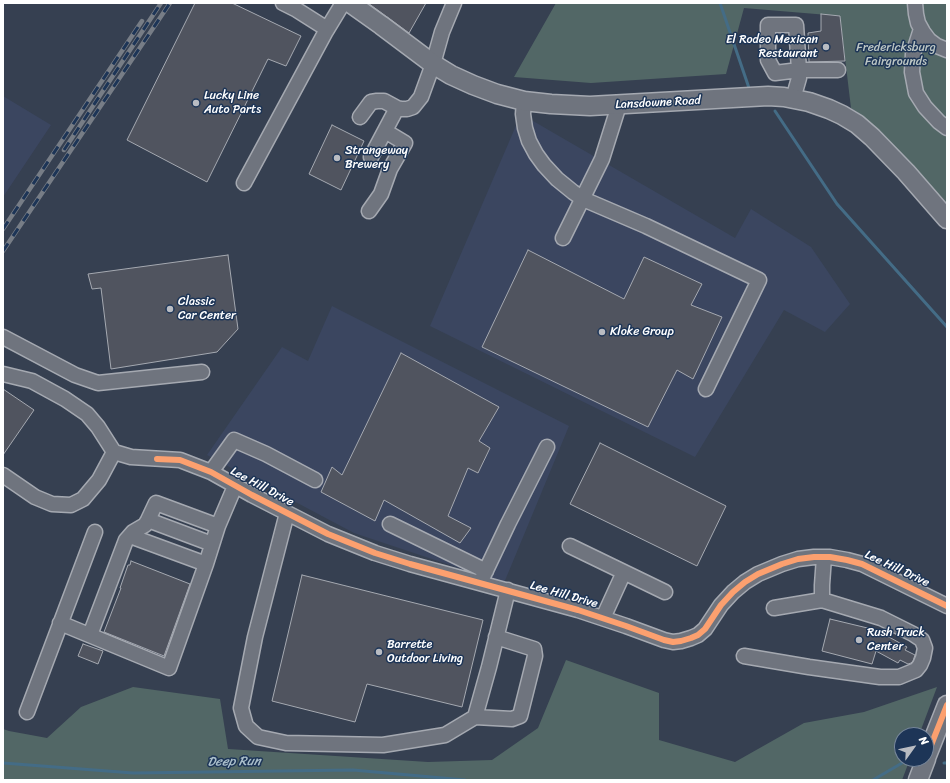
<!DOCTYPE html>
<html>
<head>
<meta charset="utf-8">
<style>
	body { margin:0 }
	#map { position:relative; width:950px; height:783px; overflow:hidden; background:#364051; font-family:Sriracha,sans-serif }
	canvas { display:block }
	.frame { position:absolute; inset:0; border:4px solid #fff; pointer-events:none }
	.north { position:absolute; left:894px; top:727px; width:40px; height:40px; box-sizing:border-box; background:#1d3557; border:1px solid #77869a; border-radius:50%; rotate:57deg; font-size:11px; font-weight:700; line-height:16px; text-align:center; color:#fff }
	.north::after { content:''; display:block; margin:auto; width:14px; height:18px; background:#b9bcc2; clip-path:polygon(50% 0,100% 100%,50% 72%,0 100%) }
</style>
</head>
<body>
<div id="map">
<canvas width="950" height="783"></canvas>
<div class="frame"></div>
<div class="north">N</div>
</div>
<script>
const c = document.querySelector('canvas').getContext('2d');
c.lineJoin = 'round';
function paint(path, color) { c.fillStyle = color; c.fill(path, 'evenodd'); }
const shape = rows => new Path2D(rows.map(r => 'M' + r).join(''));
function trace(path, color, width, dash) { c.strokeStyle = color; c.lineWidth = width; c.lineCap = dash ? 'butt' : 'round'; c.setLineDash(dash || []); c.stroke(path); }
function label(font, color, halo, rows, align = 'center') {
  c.font = font + ' Sriracha,sans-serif'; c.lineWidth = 3; c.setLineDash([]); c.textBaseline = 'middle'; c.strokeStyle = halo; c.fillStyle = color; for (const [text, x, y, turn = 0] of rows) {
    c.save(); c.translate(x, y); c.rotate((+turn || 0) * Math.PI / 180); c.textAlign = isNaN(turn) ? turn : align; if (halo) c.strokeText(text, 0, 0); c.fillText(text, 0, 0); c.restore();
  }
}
const built = shape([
	[3,96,51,125,3,197],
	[521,114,735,238,751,209,811,247,850,304,825,332,784,310,695,457,430,326],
	[332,306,569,426,504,583,354,533,207,455,282,347,308,361]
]);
const green = shape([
	[556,3,947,3,947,205,884,135,861,115,851,108,840,16,744,8,726,74,591,83,514,77],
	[566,660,659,693,659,740,735,762,804,723,864,712,937,687,919,735,902,735,902,759,910,759,902,780,3,780,3,729,9,731,47,738,81,707,133,687,220,699,228,749,428,762,492,760,538,728]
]);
const stream = shape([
	[720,3,749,88],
	[775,111,837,204,947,327],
	[3,763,133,773,353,770,465,780],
	[944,763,947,763],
	[873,780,902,763]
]);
const building = shape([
	[195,3,232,3,301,36,286,66,268,59,207,182,127,140,195,3],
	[368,3,426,3,409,33,368,3],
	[821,14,840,16,845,61,809,62,808,33,821,31,821,14],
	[332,125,364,141,341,190,309,174,332,125],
	[528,250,624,299,644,257,702,284,691,305,722,317,693,379,677,370,648,427,482,347,528,250],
	[228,255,238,329,217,352,111,369,101,288,92,289,88,274,228,255],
	[401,353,499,407,479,441,490,448,478,473,468,468,448,516,471,528,460,543,384,500,375,521,321,492,332,467,342,475,401,353],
	[3,389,34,410,3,455,3,389],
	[600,443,726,506,697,566,570,504,600,443],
	[131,561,190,584,164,656,104,632,121,588,120,588,128,565,130,565,131,561],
	[302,575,483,620,462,707,367,684,355,722,272,701,302,575],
	[830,619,880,631,880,632,907,647,905,650,915,655,913,661,911,663,908,664,900,660,898,663,876,651,872,664,822,651,830,619],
	[83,644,103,651,98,664,78,656,83,644]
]);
const minor = shape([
	[283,3,297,10,327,29],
	[915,3,916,14,918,23,923,32,929,40,937,46,947,50],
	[921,29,913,54,912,72,916,93,925,107,939,122,947,128],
	[793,99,799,78,799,70,796,25,768,25,768,60,775,73,799,70,838,70],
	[524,101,523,114,525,128,529,141,536,154,544,165,557,179,573,192,583,199,646,226,759,280,706,389],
	[360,117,371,102,377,101,384,101,397,108,402,109,407,109,413,107,421,97,433,64,442,32,454,3],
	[371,157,397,108],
	[244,183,326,31,343,3],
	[369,211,381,194,390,169,405,143,385,131],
	[563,238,602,159,619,105],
	[3,337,75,375,98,383,202,372],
	[3,374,32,381,65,399,87,414,98,427,114,452],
	[211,472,234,440,266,454,315,480],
	[3,475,35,497,52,504,71,505,83,499,99,480,114,452,131,457,180,460,211,472,252,495,328,534,375,553,410,564,578,610,626,626,664,640,673,642,681,641,691,638,698,635,705,629,721,605,733,592,745,582,758,574,782,564,798,559,814,557,830,557,847,560,862,564,947,606],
	[287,513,255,637,241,708,246,726,258,737,286,743,383,745,445,735,475,717,489,667,508,590],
	[148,520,212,544],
	[390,524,486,571],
	[130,536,206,564],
	[570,546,665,592],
	[480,583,508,524,547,447],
	[774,608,822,600],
	[603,618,624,572],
	[60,623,169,668,206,564,218,526,235,486],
	[90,635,126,540,133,532,145,525,148,520,156,503,218,526],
	[744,656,809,667,880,677,899,677,916,670,920,665,923,658,925,648,922,640,913,634,881,618,822,600,822,585,824,557],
	[27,712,95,532],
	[475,717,512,719,520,716,535,656,534,649,496,637]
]);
const major = shape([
	[350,3,381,25,433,64,451,75,473,85,497,94,524,101,551,104,590,106,768,96,784,97,809,102,829,109,842,115,857,124,872,137,906,172,947,219],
	[926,758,947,705],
	[918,780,926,759]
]);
const rail = shape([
	[64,150,161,3],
	[3,229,142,21],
	[3,251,170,3]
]);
const cycleway = shape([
	[157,459,180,460,211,472,252,495,328,534,375,553,410,564,578,610,626,626,664,640,673,642,681,641,691,638,698,635,705,629,721,605,733,592,745,582,758,574,782,564,798,559,814,557,830,557,847,560,862,564,947,606],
	[926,758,947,705]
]);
const markers = [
	[826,47,4,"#b9bcc2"],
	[196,103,4,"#b9bcc2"],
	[337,158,4,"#b9bcc2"],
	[170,309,4,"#b9bcc2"],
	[602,332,4,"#b9bcc2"],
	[859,640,4,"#b9bcc2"],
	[379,652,4,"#b9bcc2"]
];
const poiNames = [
	["El Rodeo Mexican",818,40,"right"],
	["Restaurant",818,54,"right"],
	["Lucky Line",204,96],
	["Auto Parts",204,110],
	["Strangeway",345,151],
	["Brewery",345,165],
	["Classic",178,302],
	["Car Center",178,316],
	["Kloke Group",610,332],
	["Rush Truck",867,633],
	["Center",867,647],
	["Barrette",387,645],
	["Outdoor Living",387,659]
];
const parkNames = [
	["Fredericksburg",896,48],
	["Fairgrounds",896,62]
];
const streetNames = [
	["Lansdowne Road",658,103,-3],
	["Lee Hill Drive",262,487,28],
	["Lee Hill Drive",897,569,25],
	["Lee Hill Drive",564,595,16]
];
const waterNames = [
	["Deep Run",234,762,-1]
];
paint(built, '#3b4660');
paint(green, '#526766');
trace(stream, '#446c86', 3);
paint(building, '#50545f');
trace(building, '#a5a9b1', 1);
trace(minor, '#a5a9b1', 17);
trace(major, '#a5a9b1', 21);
trace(minor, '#6f747e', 14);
trace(major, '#6f747e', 18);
trace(rail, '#777d86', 4.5);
trace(rail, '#1d3557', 3, [9]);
trace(cycleway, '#fca06f', 6);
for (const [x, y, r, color] of markers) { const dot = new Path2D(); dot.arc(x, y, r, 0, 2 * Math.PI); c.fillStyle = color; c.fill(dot); trace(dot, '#1d3557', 1.5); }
label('12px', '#fff', '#1d3557', poiNames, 'left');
label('12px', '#bbc5c3', '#1d3557', parkNames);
label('12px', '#fff', '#1d3557', streetNames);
label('italic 13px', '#abbfcb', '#1d3557', waterNames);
</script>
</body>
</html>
